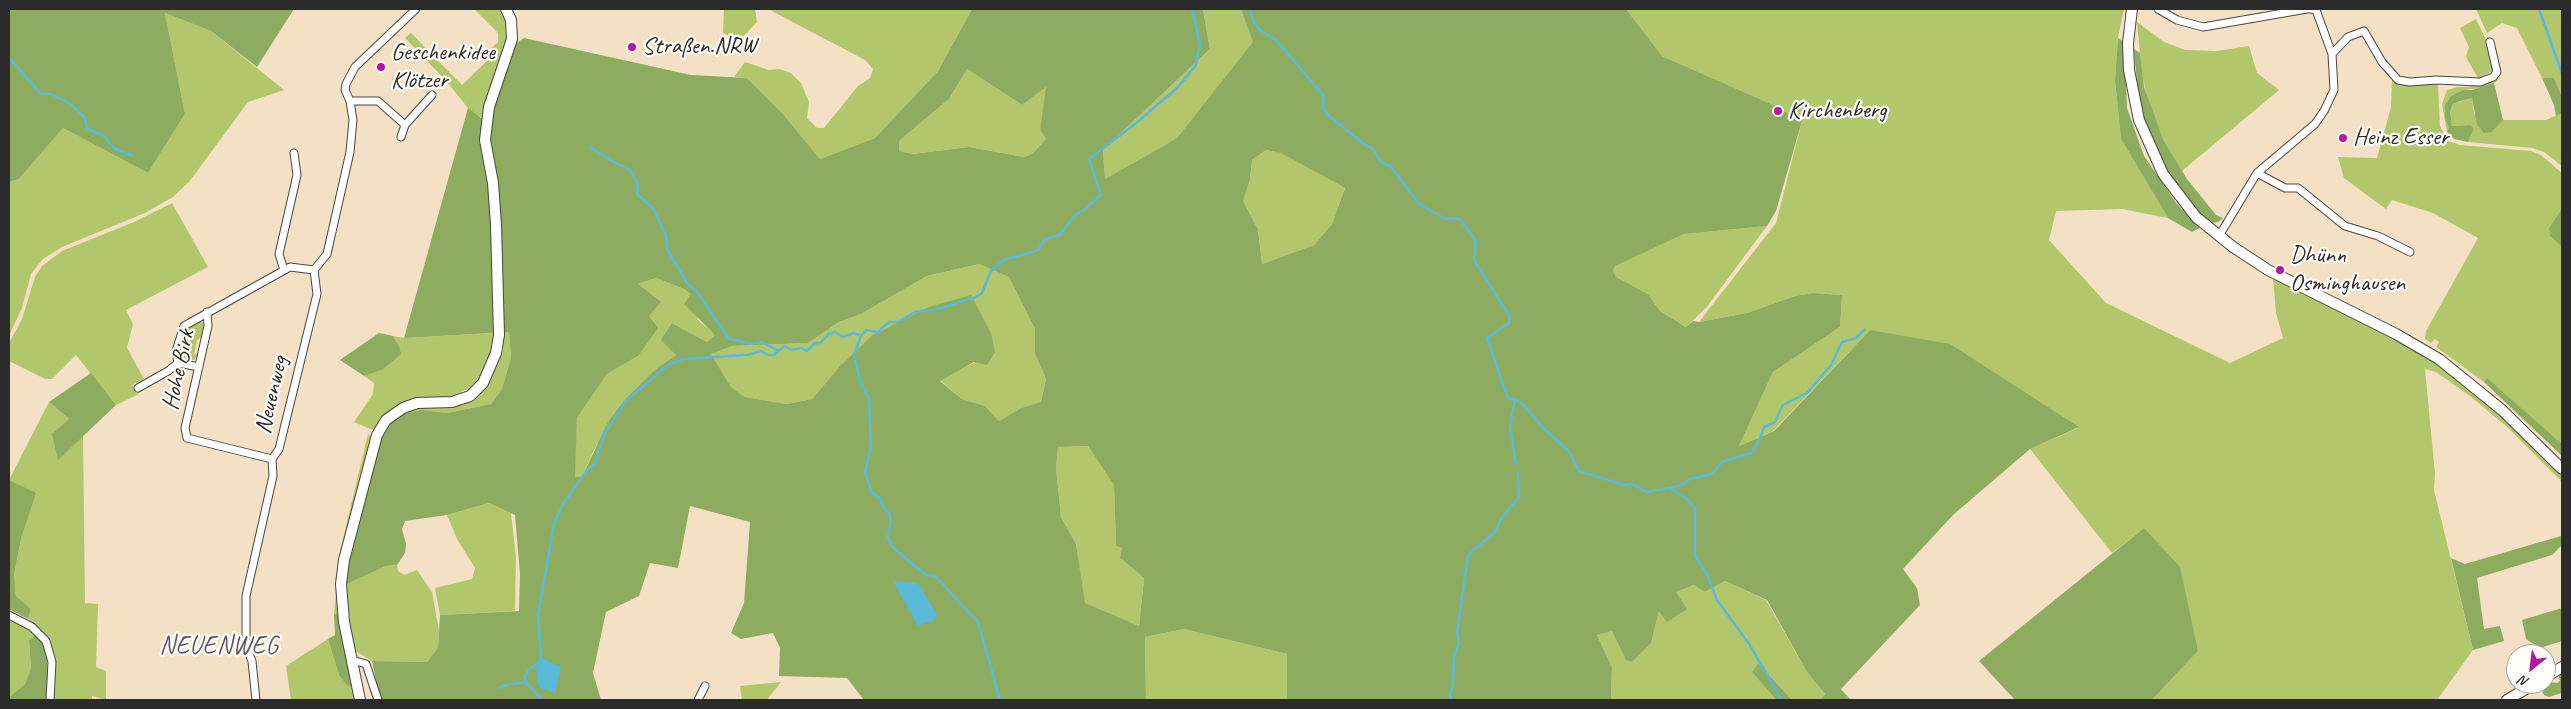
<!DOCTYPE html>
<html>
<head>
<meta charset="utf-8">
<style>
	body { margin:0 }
	#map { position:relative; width:2571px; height:709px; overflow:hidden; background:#f4e0c4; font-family:Caveat,sans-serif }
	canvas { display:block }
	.frame { position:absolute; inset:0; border:10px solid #2b2b2b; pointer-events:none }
	.north { position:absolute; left:2506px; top:644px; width:50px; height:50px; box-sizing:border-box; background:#fdfcf7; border:1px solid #a9a8a5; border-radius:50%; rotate:209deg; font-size:14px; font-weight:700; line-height:20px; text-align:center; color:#2b2b2b }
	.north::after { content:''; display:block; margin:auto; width:18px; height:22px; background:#b5179e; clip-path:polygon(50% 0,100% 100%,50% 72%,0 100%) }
</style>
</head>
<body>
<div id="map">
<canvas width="2571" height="709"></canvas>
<div class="frame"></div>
<div class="north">N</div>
</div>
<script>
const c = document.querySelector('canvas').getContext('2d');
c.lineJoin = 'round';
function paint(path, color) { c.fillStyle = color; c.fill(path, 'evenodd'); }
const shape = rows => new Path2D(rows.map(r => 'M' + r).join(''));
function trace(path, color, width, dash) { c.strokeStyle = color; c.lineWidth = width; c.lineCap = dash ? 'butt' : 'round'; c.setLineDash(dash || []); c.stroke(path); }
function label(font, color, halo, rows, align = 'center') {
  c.font = font + ' Caveat,sans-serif'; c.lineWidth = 4.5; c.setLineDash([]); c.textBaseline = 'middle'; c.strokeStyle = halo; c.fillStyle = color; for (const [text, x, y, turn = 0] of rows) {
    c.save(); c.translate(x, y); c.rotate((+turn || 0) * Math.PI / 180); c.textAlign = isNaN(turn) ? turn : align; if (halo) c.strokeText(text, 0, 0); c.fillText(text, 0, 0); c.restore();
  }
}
const green = shape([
	[474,9,500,9,507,25,508,40,483,118,472,113,447,82,405,38,411,33,462,85,490,58,486,53,498,42,498,33],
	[724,9,755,9,757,22,741,39,729,36,723,33],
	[768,9,972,9,938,71,875,138,820,159,783,114,747,78,734,77,745,62,769,70,779,69,791,73,801,83,809,102,807,118,817,128,824,128,858,86,870,78,873,69,865,60],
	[1203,9,1241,9,1254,42,1177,138,1105,179,1103,150,1210,49],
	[1626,9,2124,9,2118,38,2115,80,2121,139,2168,218,2122,209,2056,211,2049,240,2106,303,2230,363,2283,338,2276,313,2273,277,2384,333,2432,360,2495,410,2562,476,2562,482,2506,426,2471,397,2436,372,2425,369,2435,474,2434,490,2473,650,2437,700,2152,700,2198,651,2144,528,2112,553,2030,449,2078,428,1870,330,1773,431,1739,446,1773,372,1840,327,1842,295,1813,293,1795,296,1747,313,1699,322,1776,223,1802,121,1771,104,1662,56],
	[2476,9,2562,9,2562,97,2554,78,2542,78,2517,28,2502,23,2487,33],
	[165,13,211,31,284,90,248,102,189,182,173,197,145,213,62,247,43,259,31,274,22,308,9,336,9,182,19,179,63,128,148,173,185,114],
	[2476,19,2488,44,2494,70,2478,78,2466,57,2469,47,2460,28],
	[2137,22,2164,42,2185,50,2217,51,2249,46,2257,73,2279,90,2182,171,2163,139,2148,101,2142,74],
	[967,69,1022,105,1047,86,1040,130,1046,139,1032,154,1024,157,969,147,913,154,899,151,899,141,949,99],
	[2502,77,2494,83,2481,88,2463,90,2451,96,2445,105,2445,119,2449,128,2447,132,2442,104,2447,90,2457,87,2468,87],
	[2392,79,2395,81,2433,82,2438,85,2440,126,2448,141,2460,145,2531,151,2541,155,2562,173,2562,208,2549,228,2550,236,2562,247,2562,444,2487,379,2484,382,2436,347,2439,342,2435,339,2431,343,2425,339,2426,331,2478,238,2433,213,2392,200,2386,209,2344,178,2338,157,2377,158,2391,107],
	[2472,98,2474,113,2492,132,2503,120,2546,120,2562,113,2562,166,2544,152,2532,148,2468,142,2474,129,2471,125,2452,126,2450,111,2453,104],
	[1266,150,1282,153,1345,188,1332,224,1314,245,1262,264,1258,229,1243,201,1250,180,1252,160],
	[172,203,208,267,126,310,133,324,127,348,144,379,132,385,139,394,116,405,76,355,52,379,45,379,9,361,9,343,22,319,35,277,42,266,62,251,134,222],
	[1767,226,1706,308,1686,327,1660,311,1648,294,1616,277,1613,272,1614,266,1684,234],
	[979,264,1009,277,1035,329,1035,354,1046,379,1041,402,1021,408,999,421,985,406,962,399,940,380,995,352,839,367,812,399,787,404,745,397,731,387,710,353,732,346,808,343,839,322,861,314,927,276],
	[656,278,684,289,691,294,698,320,716,335,707,342,672,323,676,355,657,368,628,396,594,450,582,477,574,477,577,418,607,374,638,356,649,316,638,284],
	[196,322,202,322,205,327,204,335,197,340,194,355,200,352,194,360,187,360,182,358,180,351,187,352,191,337,184,335,187,328],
	[502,332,509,332,511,357,502,389,491,404,447,413,423,410,381,441,392,419,412,409,463,405,480,395,498,364,503,350],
	[494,333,494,346,478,381,470,388,449,397,402,403,392,409,373,430,354,422,373,394,374,383,364,376,382,370,399,346,393,336,404,338],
	[49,402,69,419,58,459,83,434,85,603,98,604,96,667,106,671,106,700,92,696,92,700,52,700,52,648,44,633,28,619,31,609,16,596,14,574,22,535,9,480],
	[368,434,372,437,340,613,334,614,339,556],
	[1088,446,1114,484,1116,546,1122,548,1120,558,1144,578,1139,626,1084,603,1076,544,1061,517,1056,468,1058,447],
	[489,503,511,513,516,557,515,611,440,615,435,588,472,579,475,568,457,539,447,515],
	[397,565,398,571,404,575,417,570,432,592,439,631,438,649,427,662,372,661,354,650,345,585,386,566],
	[1725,581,1766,600,1807,672,1825,694,1820,700,1792,700,1758,663,1752,672,1776,700,1614,700,1611,698,1612,667,1597,635,1612,630,1626,660,1651,643,1659,610,1675,592,1694,585,1705,592],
	[9,620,37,634,29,640,31,668,25,684,9,697],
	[1184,629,1287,654,1287,700,1146,700,1145,637],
	[328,639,339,675,354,687,357,700,291,700,286,666],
	[781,682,767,700,742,700,740,686]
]);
const forest = shape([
	[9,9,294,9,257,67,211,31,165,13,185,114,148,173,63,128,19,179,9,182],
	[972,9,1203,9,1210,49,1103,150,1105,179,1177,138,1253,42,1241,9,1626,9,1662,56,1771,104,1802,121,1776,211,1767,226,1684,234,1615,266,1613,271,1616,277,1648,294,1660,311,1686,327,1693,321,1699,322,1747,313,1795,296,1813,293,1842,295,1840,327,1773,372,1739,446,1774,431,1870,330,1950,344,2079,427,2030,449,1953,515,1903,569,1917,588,1920,605,1841,689,1851,700,1820,700,1825,694,1807,672,1767,600,1725,581,1705,592,1694,585,1676,592,1687,609,1667,622,1659,611,1651,643,1632,662,1626,660,1612,631,1597,635,1612,667,1611,698,1614,700,1287,700,1287,654,1184,629,1145,637,1146,700,864,700,847,678,779,676,780,648,773,633,741,639,731,633,744,603,750,522,690,506,678,568,650,563,639,596,606,612,593,673,601,700,380,700,372,661,427,662,438,648,440,615,519,611,520,574,515,515,489,503,447,515,405,521,402,529,406,544,405,553,397,565,386,566,345,585,348,561,374,459,383,435,392,423,404,414,423,410,447,413,491,404,502,389,511,357,509,332,404,338,468,108,481,118,490,119,515,44,524,38,691,75,747,78,783,114,820,159,875,138,938,71],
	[967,69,1022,105,1046,87,1040,130,1046,139,1032,154,1024,157,969,147,913,154,899,151,899,141,949,99],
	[1266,150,1281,153,1345,188,1332,224,1314,245,1262,264,1258,229,1243,201,1250,180,1252,160],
	[979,264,1009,277,1035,329,1035,354,1046,379,1041,402,1021,408,999,421,985,406,962,399,940,381,974,362,987,365,995,352,991,333,971,295,929,307,873,335,839,367,812,399,787,404,745,397,731,387,711,354,732,346,808,343,839,322,861,314,927,276],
	[656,278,684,289,691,294,684,304,715,335,707,342,672,323,661,340,676,355,657,368,628,396,608,422,582,477,575,477,577,418,607,374,638,356,658,328,649,316,661,302,638,284],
	[1088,446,1114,485,1116,546,1122,548,1120,558,1144,578,1139,626,1085,603,1076,544,1061,517,1056,468,1058,447],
	[2118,38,2124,42,2127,108,2144,156,2176,203,2200,228,2192,232,2168,218,2121,139,2115,80],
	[2134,49,2140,53,2144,87,2163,139,2187,179,2216,215,2223,218,2218,222,2212,223,2203,218,2173,182,2160,158,2144,124,2138,96],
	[2542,78,2554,78,2562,97,2562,113,2556,116,2554,105],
	[2494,83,2503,120,2492,132,2484,133,2477,124,2472,98,2461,101,2453,104,2450,111,2452,126,2471,125,2474,129,2468,142,2454,139,2447,132,2449,128,2445,119,2445,105,2451,96,2463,90,2472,90],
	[2562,208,2562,247,2550,236,2549,228],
	[379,333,393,336,399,346,401,354,382,370,364,376,340,360],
	[91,373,116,405,58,460,52,434,69,419,49,402],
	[2487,378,2562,444,2562,456,2484,382],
	[9,480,36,493,22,535,14,574,16,596,31,609,28,619,9,609],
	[2144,528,2180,567,2198,651,2152,700,2015,700,1979,661],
	[2561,536,2562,545,2552,555,2477,578,2484,629,2500,626,2504,641,2473,650,2451,558,2465,564],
	[2562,608,2562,641,2540,648,2526,639,2522,620],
	[340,613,354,687,347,685,339,675,328,639,335,635,334,614],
	[37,634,47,652,48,700,9,700,9,697,25,684,31,668,29,640],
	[1758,663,1792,700,1776,700,1752,672],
	[2562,671,2562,693,2549,697,2544,695,2541,689,2544,684,2548,682,2557,683,2560,681,2558,674]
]);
const water = shape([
	[893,581,918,583,937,615,934,620,918,626],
	[542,658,561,667,555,693,540,688,537,683,536,668]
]);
const stream = shape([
	[1250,9,1254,23,1261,31,1276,40,1324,96,1323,107,1328,115,1365,145,1372,148,1382,163,1391,167,1420,205,1446,219,1459,218,1476,241,1474,260,1509,315,1509,323,1487,338,1508,398,1515,400,1510,426,1516,464],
	[2539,9,2562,73],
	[9,58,41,94,51,94,71,104,85,118,87,128,104,136,115,149,133,156],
	[590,147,610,160,630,170,638,184,637,194,653,208,666,236,667,249,687,283,698,293,729,339,752,344,762,342,779,351],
	[1516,400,1524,405,1543,428,1569,451,1579,471,1624,485,1632,484,1647,492,1669,488,1686,498,1695,508,1695,556,1707,574,1717,600,1749,644,1782,700],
	[1670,488,1679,486,1690,479,1712,474,1722,462,1751,453,1758,443,1764,427,1775,422,1783,405,1807,393,1831,365,1842,342,1856,338,1865,329],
	[512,684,526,682],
	[498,688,509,684],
	[542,700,526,682,525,677,529,669,539,663,541,655,538,616,554,524,563,504,588,469,595,464,604,435,625,402,668,365,683,359,747,355,761,351,768,355,774,355,784,346,792,350,801,348,807,351,815,343,820,343,829,334,835,332,843,337,854,333,861,336],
	[1000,700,978,622,935,576,926,575,892,547,888,537,891,521,889,513,883,507,880,498,872,493,865,473,871,445,869,399,860,380,854,355,861,336,866,330,878,332,889,322,898,322,915,312,935,310,976,297,982,293,991,271,1005,259,1034,252,1039,249,1045,239,1060,235,1076,214,1084,210,1101,195,1089,159,1135,124,1177,88,1196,65,1200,44,1192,9],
	[1451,700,1450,695,1453,685,1454,657,1459,644,1457,632,1468,555,1495,532,1501,519,1519,497,1518,473]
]);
const street = shape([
	[2158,9,2177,20,2203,27,2307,9],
	[2332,54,2348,37,2364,31,2382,62,2398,80,2410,82,2436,80,2480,82,2493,77,2497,72,2490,42],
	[350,101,378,101,405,125,432,95],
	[401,137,405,125],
	[2257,173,2285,188,2298,188,2345,226,2378,236,2410,252],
	[2219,236,2257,173,2315,124,2324,111,2334,90,2332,54,2316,10,2310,9],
	[284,270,279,254,297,175,294,153],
	[207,312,208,326,185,428,187,438,272,459],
	[199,367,178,363,176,351,184,326,290,267,314,270],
	[138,388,168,371,178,363],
	[9,615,32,627,46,641,52,662,50,700],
	[352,660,366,664,378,700],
	[256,700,252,661,246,647,246,596,273,476,272,459,279,449,317,294,314,270,327,254,350,152,353,120,350,101,345,90,346,84,355,67,416,9],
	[698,700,705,686]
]);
const secondary = shape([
	[2132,9,2128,43,2129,70,2139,120,2163,174,2196,217,2233,247,2268,270,2396,334,2439,359,2502,410,2562,469],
	[2546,677,2562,667],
	[360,700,344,622,341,584,344,560,377,435,386,420,403,408,417,403,452,402,470,396,483,383,496,353,499,335,496,225,493,183,485,140,489,107,512,39,511,20,506,9],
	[2507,700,2534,684]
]);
const markers = [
	[632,47,5,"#b5179e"],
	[381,67,5,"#b5179e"],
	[1778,111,5,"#b5179e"],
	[2343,138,5,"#b5179e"],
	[2280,270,5,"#b5179e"]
];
const poiNames = [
	["Straßen.NRW",642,47],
	["Geschenkidee",391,53],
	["Klötzer",391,81],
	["Kirchenberg",1788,111],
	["Heinz Esser",2353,138],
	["Dhünn",2290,256],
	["Osminghausen",2290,284]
];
const streetNames = [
	["Hohe Birk",179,370,-78],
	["Neuenweg",272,395,-77]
];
const neighbourhoodNames = [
	["NEUENWEG",219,646]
];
paint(green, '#b2c76c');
paint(forest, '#8dac60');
paint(water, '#5ab8d8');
trace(stream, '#5ab8d8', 2.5);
trace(street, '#494642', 9);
trace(secondary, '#494642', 12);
trace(street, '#fff', 7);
trace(secondary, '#fff', 10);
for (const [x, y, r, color] of markers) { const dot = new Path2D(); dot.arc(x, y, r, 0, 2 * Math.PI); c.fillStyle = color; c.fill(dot); trace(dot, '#fdfcf7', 2); }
label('24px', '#2b2b2b', '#fdfcf7', poiNames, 'left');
label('24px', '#2b2b2b', '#fdfcf7', streetNames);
c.letterSpacing = '1px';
label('25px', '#675362', '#fdfcf7', neighbourhoodNames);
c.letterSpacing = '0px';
</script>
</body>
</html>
